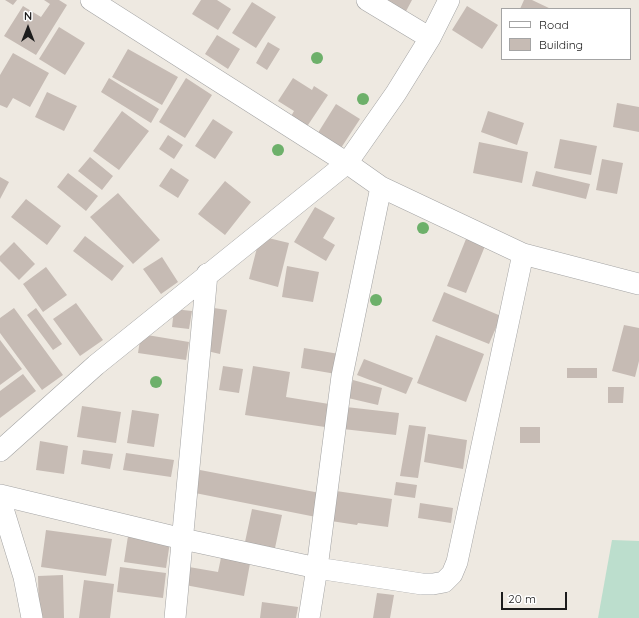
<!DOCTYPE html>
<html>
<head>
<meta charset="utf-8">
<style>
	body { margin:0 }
	#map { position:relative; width:639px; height:618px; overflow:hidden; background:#eee9e1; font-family:Quicksand,sans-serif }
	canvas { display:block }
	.legend { position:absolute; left:501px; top:8px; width:130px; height:52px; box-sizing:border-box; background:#fff; border:1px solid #a4a4a4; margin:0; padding:5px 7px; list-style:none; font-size:12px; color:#1c1c1c }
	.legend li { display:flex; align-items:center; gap:8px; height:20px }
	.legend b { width:20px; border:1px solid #a4a4a4 }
	.north { position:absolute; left:8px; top:8px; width:40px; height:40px; -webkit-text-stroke:3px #fff; paint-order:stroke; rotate:0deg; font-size:11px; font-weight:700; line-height:16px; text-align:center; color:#1c1c1c }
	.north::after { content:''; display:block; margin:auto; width:14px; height:18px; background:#1c1c1c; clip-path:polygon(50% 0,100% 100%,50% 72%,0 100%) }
	.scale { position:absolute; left:501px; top:592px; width:66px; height:18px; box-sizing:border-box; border:2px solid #1c1c1c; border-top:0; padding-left:5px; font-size:12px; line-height:14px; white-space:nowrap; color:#1c1c1c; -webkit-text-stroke:3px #fff; paint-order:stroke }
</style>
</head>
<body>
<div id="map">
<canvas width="639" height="618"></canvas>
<ul class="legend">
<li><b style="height:5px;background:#fff"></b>Road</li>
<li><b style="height:11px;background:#c6bbb4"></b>Building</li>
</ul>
<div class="north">N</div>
<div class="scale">20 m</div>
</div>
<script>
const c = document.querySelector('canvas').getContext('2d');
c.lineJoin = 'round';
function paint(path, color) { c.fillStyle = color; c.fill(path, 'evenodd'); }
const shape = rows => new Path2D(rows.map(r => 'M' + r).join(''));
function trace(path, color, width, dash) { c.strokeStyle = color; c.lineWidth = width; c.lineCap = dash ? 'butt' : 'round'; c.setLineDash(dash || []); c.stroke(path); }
const wetland = shape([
	[612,540,639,541,639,618,598,618]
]);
const building = shape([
	[5,0,17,0,13,5],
	[44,0,59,0,67,5,36,55,4,36,23,6,41,17,50,4],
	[201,0,217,0,231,9,218,30,192,14],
	[385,0,412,0,404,15],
	[524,0,532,0,551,9,520,9],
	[252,2,276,17,256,48,232,33],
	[467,6,498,25,482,49,452,30],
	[59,27,85,43,65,75,39,59],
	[217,35,240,49,228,69,205,54],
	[268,42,280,49,267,70,256,63],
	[128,49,178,77,162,105,112,77],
	[13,53,49,73,30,107,13,98,7,108,0,105,0,75],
	[109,78,159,109,151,123,101,92],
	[186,78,212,95,185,138,159,122],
	[293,78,312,90,314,86,328,95,306,128,290,118,294,111,278,101],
	[47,92,77,106,64,131,35,117],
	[617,103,639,107,639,132,613,127],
	[336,104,360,119,339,151,316,136],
	[122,111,149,131,119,170,93,151],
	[488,111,524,123,517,145,481,132],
	[213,119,233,132,215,159,195,146],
	[168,135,183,145,174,159,159,149],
	[560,139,597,146,591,175,554,168],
	[479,142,528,152,522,183,473,173],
	[90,157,113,176,102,190,78,171],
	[602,159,623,163,617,194,596,190],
	[171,168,189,180,178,198,159,186],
	[536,171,590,184,586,199,532,186],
	[68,173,98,196,86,211,57,187],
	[0,177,9,182,0,199],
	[225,181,251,202,225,235,198,214],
	[118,193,160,240,133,264,90,217],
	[26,199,61,226,47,245,11,217],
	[315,207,335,218,323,238,335,245,326,261,294,242],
	[85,236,124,266,112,281,73,251],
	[260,236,289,243,278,287,249,279],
	[466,239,485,246,466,293,447,286],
	[14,242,35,264,19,280,0,261,0,256],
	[162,257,178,282,161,294,143,269],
	[287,266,319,272,313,302,282,297],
	[46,267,67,295,43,312,23,284],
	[444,292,501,316,489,344,432,321],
	[76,303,103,340,80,356,53,319],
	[14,308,63,375,42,390,0,333,0,318],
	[36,308,62,344,53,350,27,315],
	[214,308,227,310,220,354,207,351],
	[174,309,192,311,189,329,172,327],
	[624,325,639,328,639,361,635,377,612,371],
	[141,334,189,342,186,360,138,353],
	[436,335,484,354,466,402,417,383],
	[0,340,22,369,0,385],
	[304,348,339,354,336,374,301,368],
	[364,359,413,378,406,394,357,375],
	[223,366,243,369,239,393,219,390],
	[253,366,290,372,286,397,329,404,325,427,245,415],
	[567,368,597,368,597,378,567,378],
	[23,374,36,391,0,418,0,391],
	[353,380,382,388,378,405,348,398],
	[608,387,624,387,623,403,608,403],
	[82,406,121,412,116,443,77,437],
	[346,407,399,413,396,435,343,429],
	[132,410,159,414,154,447,127,443],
	[409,425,426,427,418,478,400,476],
	[520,427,540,427,540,443,520,443],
	[428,434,467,440,463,469,424,462],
	[40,441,68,446,64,474,36,470],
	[83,450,113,454,110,469,81,464],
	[126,453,174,460,171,477,123,470],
	[200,470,320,493,316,517,195,493],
	[396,482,417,485,415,498,394,495],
	[336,491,392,499,388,527,358,523,357,525,331,521],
	[420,503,453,508,451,523,418,518],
	[252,509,282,515,275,548,245,542],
	[46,530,112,539,106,576,41,567],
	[128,536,170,542,166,568,124,562],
	[222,553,251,558,244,596,185,585,189,567,218,572],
	[120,567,166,573,163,598,117,592],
	[63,575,64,618,39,618,38,576],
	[84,580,114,584,110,618,79,618],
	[377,593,394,595,390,618,373,618],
	[262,602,298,607,296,618,260,618]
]);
const minor = shape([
	[91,0,347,163,381,187,523,254,639,284],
	[367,0,430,38],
	[0,451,96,365,347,163,396,93,430,38,449,0],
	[0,495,183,539,317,568,422,584,433,584,444,582,452,574,457,562,523,254],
	[0,499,24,577,32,618],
	[175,618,207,274],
	[309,618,317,568,342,376,381,187]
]);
const trees = [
	[317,58],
	[363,99],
	[278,150],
	[423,228],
	[376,300],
	[156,382]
];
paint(wetland, '#bcdecd');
paint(building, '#c6bbb4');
trace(minor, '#a3a3a3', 22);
trace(minor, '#fff', 21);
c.fillStyle = '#6db06a';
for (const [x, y] of trees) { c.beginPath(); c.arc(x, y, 6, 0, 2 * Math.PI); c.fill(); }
</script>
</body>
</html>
